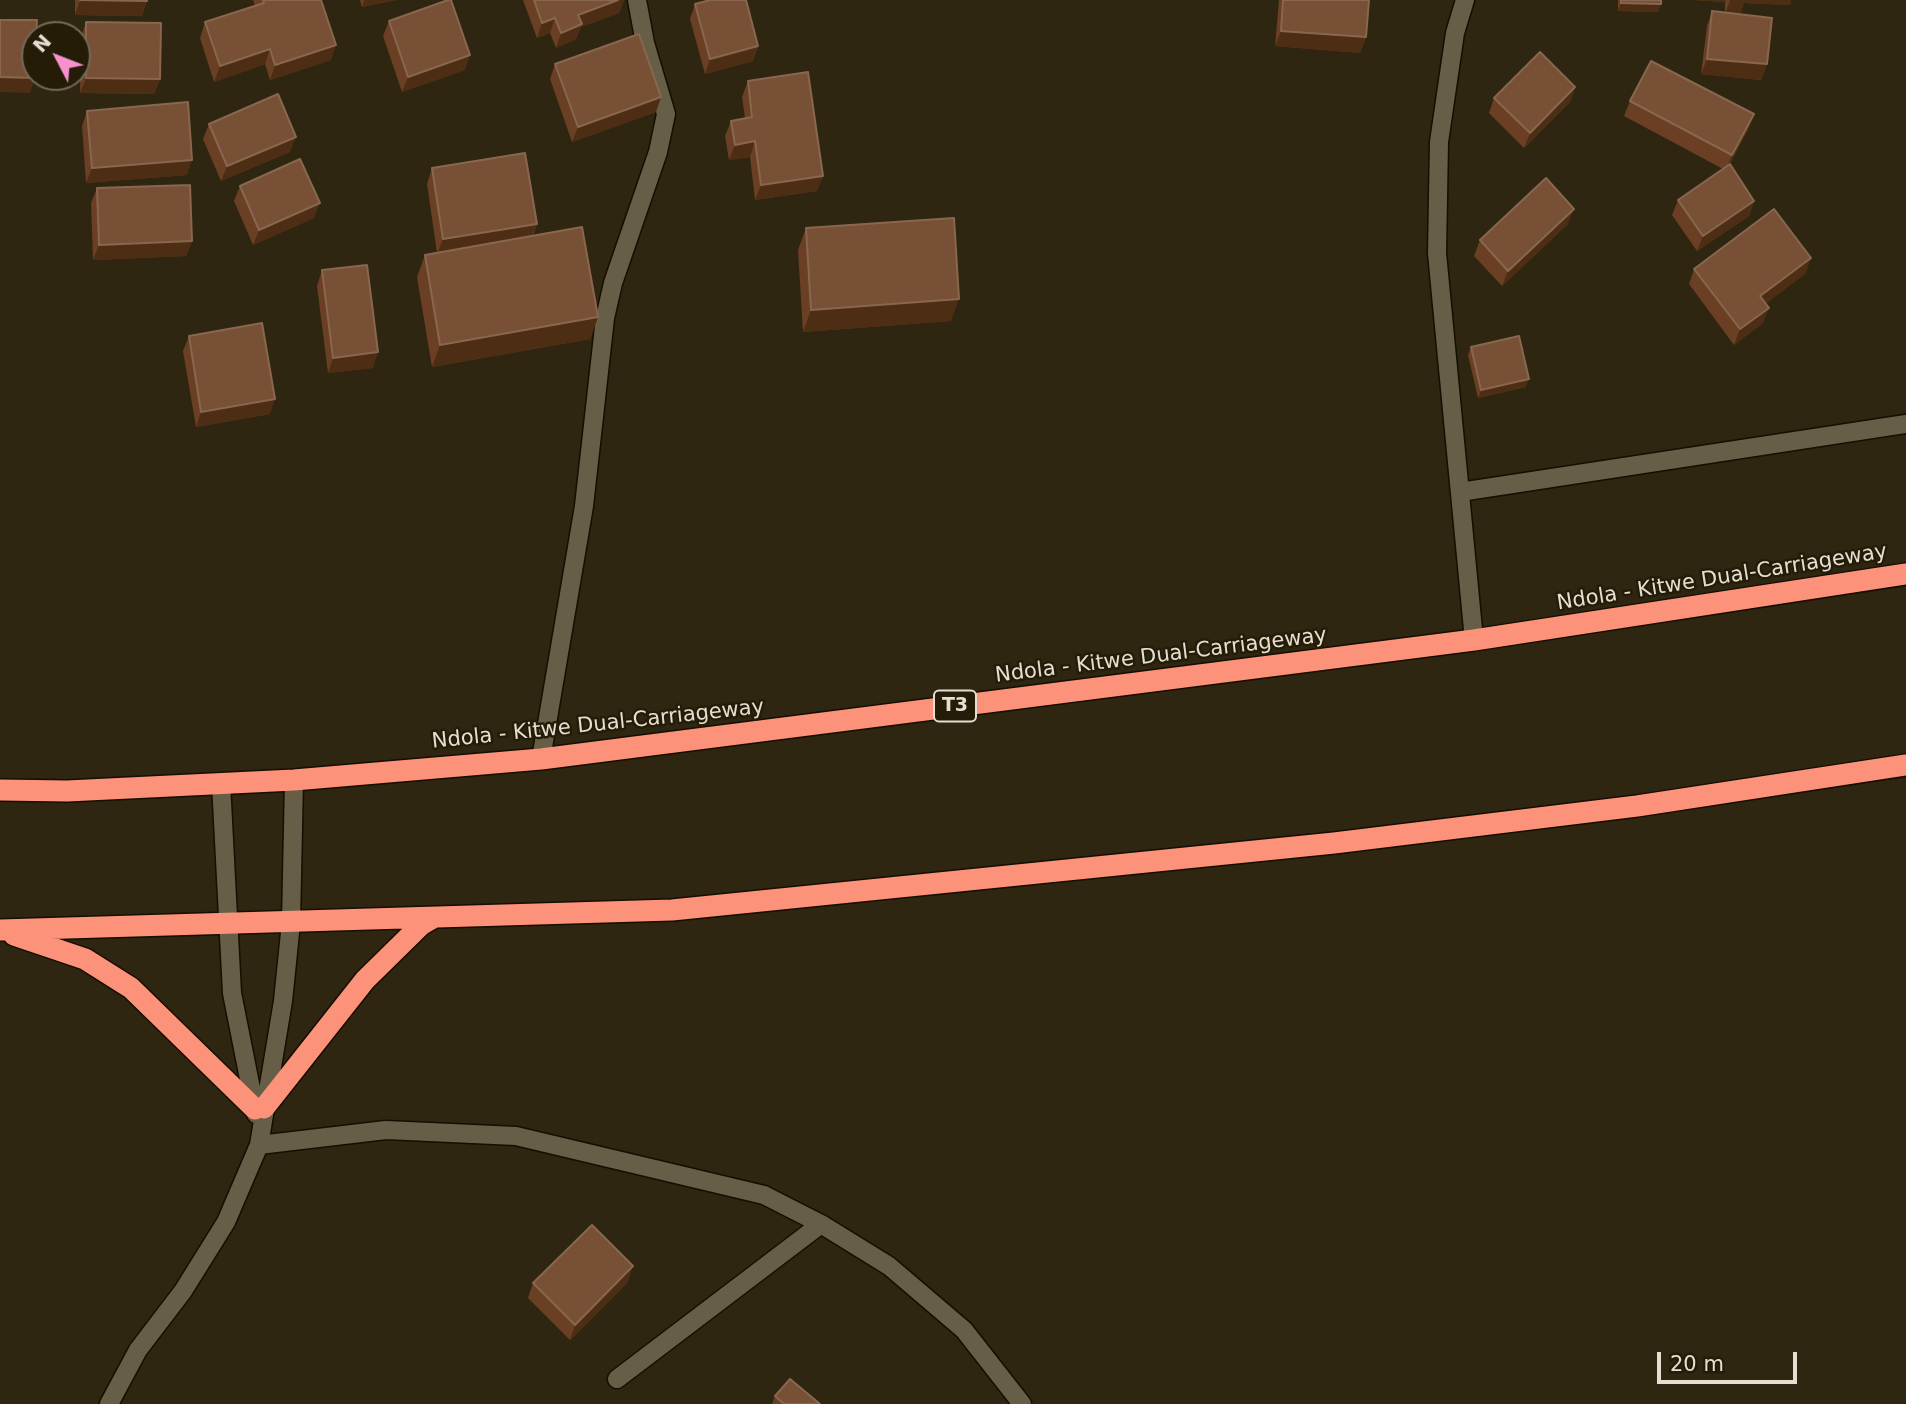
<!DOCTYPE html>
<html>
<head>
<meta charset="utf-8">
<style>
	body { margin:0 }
	#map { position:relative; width:1906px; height:1404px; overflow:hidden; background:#2e2610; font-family:"DejaVu Sans",sans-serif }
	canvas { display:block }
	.north { position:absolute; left:21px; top:21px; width:70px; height:70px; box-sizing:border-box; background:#241c07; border:2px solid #716a58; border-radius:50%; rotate:312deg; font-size:19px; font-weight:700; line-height:28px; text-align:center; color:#e4dfd2 }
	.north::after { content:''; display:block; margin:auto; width:24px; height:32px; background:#f790cd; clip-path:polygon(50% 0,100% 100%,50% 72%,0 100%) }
	.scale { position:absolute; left:1657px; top:1352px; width:140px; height:32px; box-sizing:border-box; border:4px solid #e4dfd2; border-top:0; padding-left:9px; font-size:21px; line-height:24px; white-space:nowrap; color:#e4dfd2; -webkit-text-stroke:5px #241c07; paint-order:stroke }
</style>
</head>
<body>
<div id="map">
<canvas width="1906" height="1404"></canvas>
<div class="north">N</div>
<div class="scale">20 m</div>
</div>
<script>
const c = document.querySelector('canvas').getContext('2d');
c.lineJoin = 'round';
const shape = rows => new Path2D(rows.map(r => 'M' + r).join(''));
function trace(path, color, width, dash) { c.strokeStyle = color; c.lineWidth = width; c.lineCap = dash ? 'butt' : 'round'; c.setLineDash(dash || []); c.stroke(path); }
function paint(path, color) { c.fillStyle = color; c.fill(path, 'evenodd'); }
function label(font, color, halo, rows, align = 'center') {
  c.font = font + ' "DejaVu Sans",sans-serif'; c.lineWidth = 5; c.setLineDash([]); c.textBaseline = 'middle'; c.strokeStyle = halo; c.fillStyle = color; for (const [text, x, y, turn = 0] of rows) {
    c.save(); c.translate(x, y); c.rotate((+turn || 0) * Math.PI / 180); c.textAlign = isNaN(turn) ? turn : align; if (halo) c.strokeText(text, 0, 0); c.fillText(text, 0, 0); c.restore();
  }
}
const minor = shape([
	[1465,0,1455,33,1439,142,1437,253,1474,640],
	[1460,492,1906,424],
	[541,759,584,506,605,318,613,283,658,152,666,114,645,43,637,0],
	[221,783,232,993,256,1114],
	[259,1145,386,1130,516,1136,764,1195,821,1224,889,1266,964,1330,1022,1404],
	[617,1379,821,1224],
	[109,1404,138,1350,183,1291,226,1222,259,1145,283,1001,291,923,294,780]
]);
const highway = shape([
	[0,790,67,791,294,780,541,759,1474,640,1906,574],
	[0,930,672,910,1334,843,1637,806,1906,765],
	[14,935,85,959,131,988,255,1109],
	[264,1108,365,980,421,925,433,918]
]);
const wall = shape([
	[75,0,147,0,142,16,75,15],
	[253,0,321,0,331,60,270,80,265,64,214,82,200,38,205,22,255,6],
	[360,0,396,0,362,7],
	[523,0,624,0,619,13,581,27,576,39,556,48,550,33,537,38],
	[1279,0,1369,0,1366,37,1360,53,1275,46],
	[1618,0,1661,0,1658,12,1618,11],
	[1694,0,1791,0,1790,5,1744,3,1740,14,1767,64,1761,80,1701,74,1707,26,1712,11,1725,13,1725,2],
	[695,4,758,46,753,61,705,74,690,19],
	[389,21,465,70,402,92,383,36],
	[86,22,160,79,154,94,80,93,81,37],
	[555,64,661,97,656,112,572,142,550,79],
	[748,81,823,176,817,191,755,200,750,157,729,160,725,136,731,121,745,118,742,97],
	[1575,87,1570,102,1524,148,1489,113,1494,98],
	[1630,101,1748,130,1729,165,1754,201,1749,216,1697,251,1672,215,1678,200,1723,169,1624,116],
	[87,111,187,175,86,183,82,126],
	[209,124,290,152,221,181,203,139],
	[432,168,537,224,533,236,598,317,590,339,432,367,417,277,425,255,437,253,427,184],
	[240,186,314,218,253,245,234,201],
	[97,188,192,241,186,256,93,260,91,203],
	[1568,224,1502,286,1474,256,1480,240],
	[806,228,951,321,803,332,798,250],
	[1694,269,1806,273,1765,304,1763,323,1734,345,1689,284],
	[322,270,373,368,328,373,317,286],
	[189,336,270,414,196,427,183,351],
	[1471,347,1526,387,1478,398,1468,355],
	[628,1282,570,1340,528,1298,533,1283],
	[775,1396,820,1404,772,1404]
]);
const shadedWall = shape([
	[80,0,147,1,142,16,75,15],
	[364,0,396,0,362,7],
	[618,0,624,0,619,13,581,27,576,39,556,48,561,33,578,15],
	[1694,0,1726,0,1725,2],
	[1730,0,1791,0,1790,5,1744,3,1740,15,1725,14],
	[1621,3,1661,4,1658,12,1618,11],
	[555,18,550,33,537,38,542,23],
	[1281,31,1366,37,1360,53,1275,46],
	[336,45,331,60,270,80,275,65],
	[758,46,753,61,705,74,710,59],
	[270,49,265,64,214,82,220,66],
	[470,55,465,70,402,92,408,77],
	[1707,59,1767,64,1761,80,1701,74],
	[0,77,35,78,30,93,0,92],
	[86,78,160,79,154,94,80,93],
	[1575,87,1570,102,1524,148,1530,133],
	[661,97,656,112,572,142,578,127],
	[1754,114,1748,130,1726,170,1732,155],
	[296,137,290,152,221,181,227,166],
	[755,141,750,157,729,160,735,145],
	[192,160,187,175,86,183,92,168],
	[823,176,817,191,755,200,761,185],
	[1754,201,1749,216,1697,251,1703,236],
	[320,203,314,218,253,245,259,230],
	[1574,209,1568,224,1502,286,1508,271],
	[537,224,531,239,437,254,443,239],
	[192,241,186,256,93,260,99,245],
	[1811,258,1806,273,1755,312,1760,296],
	[959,299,951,321,803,332,811,310],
	[1769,308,1763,323,1734,345,1740,329],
	[598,317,590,339,432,367,440,345],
	[378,352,373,368,328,373,333,358],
	[1529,379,1526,387,1478,398,1481,390],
	[275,399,270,414,196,427,201,412],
	[633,1266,628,1282,570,1340,575,1325]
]);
const building = shape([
	[80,0,147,0,147,1,80,0],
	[263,0,321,0,336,45,275,65,270,49,220,66,205,22,264,3,263,0],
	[448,0,451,0,470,55,408,77,389,21,448,0],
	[534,0,618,0,578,15,582,24,561,33,555,18,542,23,534,0],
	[710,0,746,0,758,46,710,59,695,4,710,0],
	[1283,0,1369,0,1366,37,1281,31,1283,0],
	[1621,0,1661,0,1661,4,1621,3,1621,0],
	[1712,11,1772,18,1767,64,1707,59,1712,11],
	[0,20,37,20,36,35,35,35,35,78,0,77,0,20],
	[86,22,161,23,160,79,86,78,86,22],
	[639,34,661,97,578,127,555,64,639,34],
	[1540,52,1575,87,1530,133,1494,98,1540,52],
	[1651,61,1754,114,1732,155,1630,101,1651,61],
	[808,72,823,176,761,185,755,141,735,145,731,121,752,117,748,81,808,72],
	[278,94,296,137,227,166,209,124,278,94],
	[188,102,192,160,92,168,87,111,188,102],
	[525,153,537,224,443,239,432,168,525,153],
	[300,159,320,203,259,230,240,186,300,159],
	[1730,164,1754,201,1703,236,1678,200,1730,164],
	[1546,178,1574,209,1508,271,1480,240,1546,178],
	[190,185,192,241,99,245,97,188,190,185],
	[1774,209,1811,258,1760,296,1769,308,1740,329,1694,269,1774,209],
	[954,218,959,299,811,310,806,228,954,218],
	[582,227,598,317,440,345,425,255,582,227],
	[367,265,378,352,333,358,322,270,367,265],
	[262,323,275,399,201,412,189,336,262,323],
	[1519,336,1529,379,1481,390,1471,347,1519,336],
	[592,1225,633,1266,575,1325,533,1283,592,1225],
	[790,1379,820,1404,784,1404,775,1396,790,1379]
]);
const shields = [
	[955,706,42]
];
const shieldNames = [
	["T3",955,706]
];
const streetNames = [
	["Ndola - Kitwe Dual-Carriageway",1722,578,-9],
	["Ndola - Kitwe Dual-Carriageway",1161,656,-7],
	["Ndola - Kitwe Dual-Carriageway",598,725,-6]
];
trace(minor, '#160e00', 21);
trace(highway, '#160e00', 24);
trace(minor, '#675e47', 18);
trace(highway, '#fc9279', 21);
paint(wall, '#6a3f23');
paint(shadedWall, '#4d2e14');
paint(building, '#775036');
trace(building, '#88674e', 2);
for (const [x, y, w] of shields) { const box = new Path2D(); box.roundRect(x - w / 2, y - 15.5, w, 31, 5); c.fillStyle = '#241c07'; c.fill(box); trace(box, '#e4dfd2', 2); }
label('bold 19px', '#e4dfd2', null, shieldNames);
label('21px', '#e4dfd2', '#241c07', streetNames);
</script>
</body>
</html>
